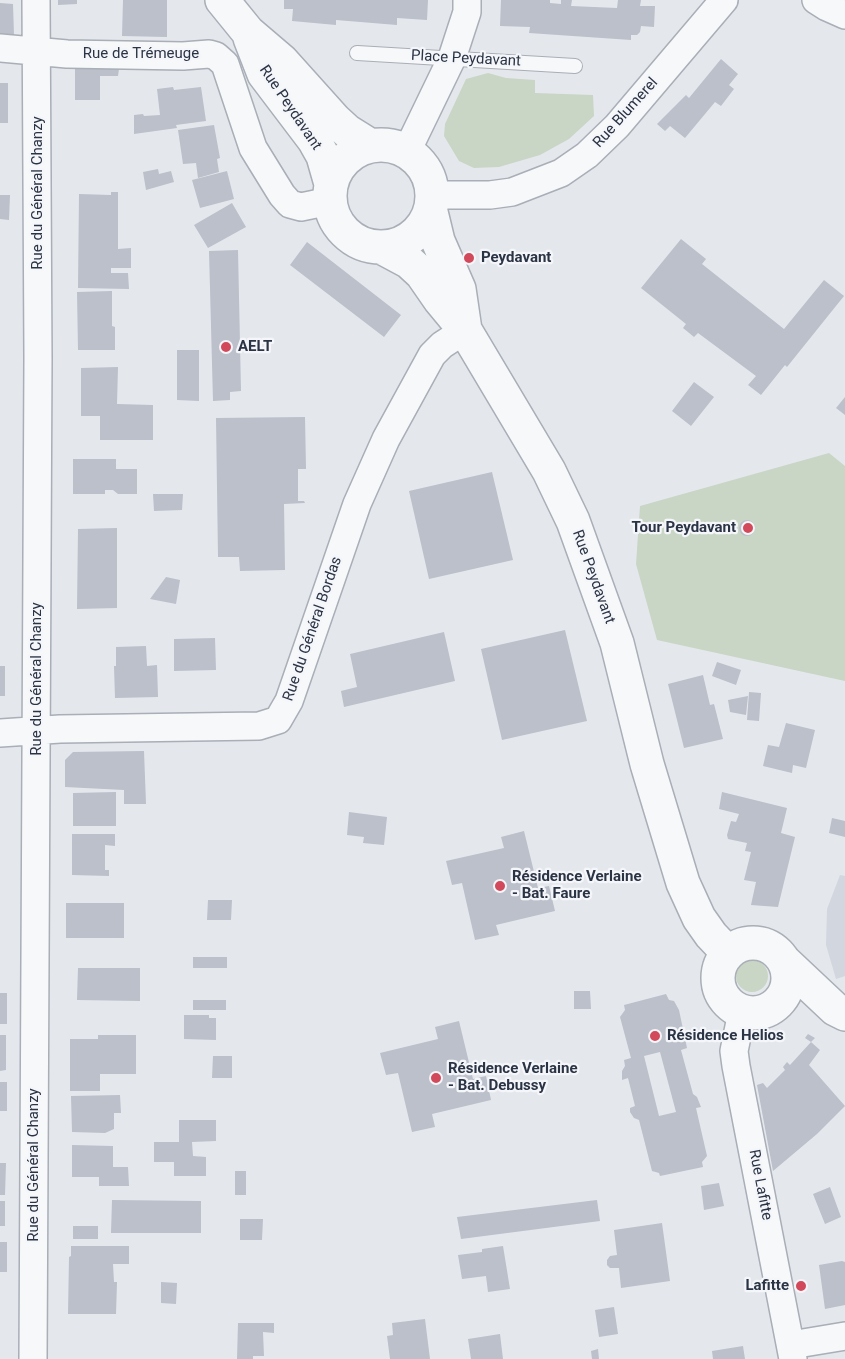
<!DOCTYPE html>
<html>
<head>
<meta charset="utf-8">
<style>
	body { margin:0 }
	canvas { display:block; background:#e4e7ec }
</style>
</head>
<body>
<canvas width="845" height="1359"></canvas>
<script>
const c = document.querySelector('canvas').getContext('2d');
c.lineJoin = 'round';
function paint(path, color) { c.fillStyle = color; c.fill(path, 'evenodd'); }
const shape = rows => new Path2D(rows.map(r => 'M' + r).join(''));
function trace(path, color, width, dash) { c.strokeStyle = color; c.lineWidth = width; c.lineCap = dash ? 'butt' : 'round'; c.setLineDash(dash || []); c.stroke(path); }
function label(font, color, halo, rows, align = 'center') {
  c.font = font + ' Roboto,sans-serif'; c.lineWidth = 4.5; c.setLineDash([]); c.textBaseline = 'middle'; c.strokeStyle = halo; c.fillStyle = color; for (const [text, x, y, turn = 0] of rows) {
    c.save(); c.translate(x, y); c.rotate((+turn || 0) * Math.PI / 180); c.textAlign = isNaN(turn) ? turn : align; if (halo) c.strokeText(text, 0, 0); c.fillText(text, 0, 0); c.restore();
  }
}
const built = shape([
	[840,875,845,876,845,976,836,979,826,945,827,909]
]);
const green = shape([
	[488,73,506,78,535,80,535,93,593,95,594,116,569,139,540,155,499,167,474,168,459,161,444,136,445,124,466,79],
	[829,453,845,466,845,681,657,640,636,564,640,506],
	'736 976a16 16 0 1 1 32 0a16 16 0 1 1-32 0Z'
]);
const building = shape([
	[58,0,77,0,77,4,58,5],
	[123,0,167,0,167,37,122,36],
	[284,0,428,0,427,20,397,18,397,25,336,20,336,25,292,21,293,9,284,9],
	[501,0,550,0,550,3,561,4,561,0,572,0,571,6,617,8,618,0,641,0,640,6,655,6,654,27,641,26,640,32,637,35,631,35,631,40,529,33,530,27,500,26],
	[0,3,13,4,14,35,0,35],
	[721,59,738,74,729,85,734,89,721,106,715,102,685,138,670,126,665,131,657,124,686,95,689,98],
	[75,68,119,69,118,76,100,76,100,100,75,100],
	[0,83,8,83,8,123,0,123],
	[173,87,174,90,201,87,206,121,176,125,177,128,134,134,134,115,143,114,144,116,160,115,157,89],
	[214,125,220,158,217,159,219,172,198,178,196,163,183,164,178,130],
	[158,169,159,174,171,171,174,182,146,190,143,172],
	[227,171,234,199,200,208,192,180],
	[111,192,118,192,118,249,131,248,131,268,111,268,111,273,128,273,129,289,78,288,79,194,111,195],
	[0,195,10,195,9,220,0,219],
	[232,203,246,227,208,248,194,225],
	[681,239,706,259,702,264,784,329,824,280,844,296,787,367,785,365,761,395,748,385,756,376,698,333,694,337,683,328,686,324,641,288],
	[307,242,401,315,384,337,290,265],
	[238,250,241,391,230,392,230,400,213,401,209,251],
	[112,291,112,326,115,327,115,350,78,350,77,292],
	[177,350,199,350,199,401,177,400],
	[118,367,117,404,153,405,153,440,100,440,100,416,81,416,81,368],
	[694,382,714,397,691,426,672,411],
	[845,397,845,415,836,408],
	[305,417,306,469,298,469,298,501,304,501,305,503,284,504,285,570,240,571,239,557,218,557,216,418],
	[73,459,116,459,116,469,137,469,137,494,118,494,113,490,105,490,105,494,73,494],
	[492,472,513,560,429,579,409,491],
	[153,494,183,494,182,510,154,511],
	'739 528a8 8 0 1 1 16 0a8 8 0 1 1-16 0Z',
	[117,528,117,608,77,609,78,529],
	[166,577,180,580,176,604,150,599],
	[565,630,587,721,502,740,481,649],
	[444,632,455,681,344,707,341,691,357,687,350,654],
	[215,638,216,670,174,671,174,639],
	[146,646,147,666,157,665,158,697,115,698,114,666,116,666,116,647],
	[717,662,741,670,736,685,712,676],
	[0,666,5,666,5,696,0,696],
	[703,675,710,705,714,704,723,739,684,748,668,684],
	[749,692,761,693,759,721,747,720],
	[748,696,746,715,730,712,728,700],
	[786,723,815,730,806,768,793,765,792,773,763,766,768,745,779,747],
	[144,751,146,804,124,804,124,790,65,787,65,760,73,752],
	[116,792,116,826,73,826,73,793],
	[722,792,787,808,781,833,795,837,778,907,751,905,756,882,744,880,751,852,745,851,747,843,728,839,727,835,731,821,736,822,739,814,719,809],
	[349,812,387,817,384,845,363,843,364,837,347,835],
	[832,818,845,821,845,837,829,833],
	[524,831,538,888,549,886,555,911,496,925,499,935,475,940,462,883,452,885,446,861,504,848,501,837],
	[72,834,115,834,115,846,105,845,105,870,109,870,109,876,72,875],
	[208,900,232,900,231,920,207,920],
	[66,903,124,903,124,938,66,938],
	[193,957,227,957,227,968,193,968],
	[78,968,140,968,140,1001,77,1000],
	[574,991,590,991,591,1009,574,1009],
	[0,993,7,993,7,1024,0,1024],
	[666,994,669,1000,674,1001,679,1010,687,1048,681,1050,693,1094,697,1097,701,1107,696,1108,707,1156,702,1162,703,1167,660,1176,659,1173,652,1171,639,1120,634,1118,630,1112,630,1108,635,1106,628,1078,622,1080,622,1071,625,1066,624,1060,631,1058,620,1017,625,1010,624,1005],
	[660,1052,676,1112,659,1116,644,1056],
	[193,1000,226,1000,226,1010,193,1010],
	[184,1015,209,1015,209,1018,216,1018,216,1040,184,1039],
	[459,1021,473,1079,486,1076,491,1100,432,1114,435,1127,412,1132,398,1073,386,1075,380,1053,438,1039,435,1027],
	[808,1034,815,1038,811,1042,805,1038],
	[0,1035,6,1035,6,1070,0,1071],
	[98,1035,136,1035,136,1074,100,1074,100,1091,70,1091,70,1039,98,1039],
	[811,1042,820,1050,809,1065,845,1106,817,1134,773,1171,757,1085,763,1083,767,1088,785,1070,783,1067,787,1062,790,1065],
	[213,1056,232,1056,232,1078,212,1078],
	[0,1082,7,1082,7,1111,0,1111],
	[120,1095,121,1113,114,1113,114,1129,105,1133,72,1132,71,1096],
	[179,1120,216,1120,216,1141,192,1142,193,1156,206,1157,206,1176,174,1176,174,1162,154,1162,154,1142,179,1142],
	[72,1145,113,1146,113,1167,128,1167,129,1186,99,1186,99,1177,72,1177],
	[0,1163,6,1163,5,1195,0,1195],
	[235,1171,246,1171,246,1195,235,1195],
	[719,1183,724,1206,704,1210,701,1186],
	[830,1187,841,1217,825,1224,813,1194],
	[112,1200,201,1201,201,1233,111,1233],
	[597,1200,600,1221,461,1239,457,1217],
	[0,1201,5,1201,5,1226,0,1226],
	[240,1219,263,1219,262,1240,240,1240],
	[662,1223,670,1281,621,1288,619,1268,610,1268,607,1265,607,1260,610,1256,617,1255,614,1230],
	[73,1226,98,1226,98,1239,73,1239],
	[0,1242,7,1242,7,1272,0,1272],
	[71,1246,129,1246,129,1264,113,1264,114,1282,117,1282,116,1314,68,1314,69,1257,71,1256],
	[503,1246,510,1289,488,1292,486,1276,462,1279,458,1255,482,1252,482,1249],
	[842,1261,845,1262,845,1305,825,1309,819,1265],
	[161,1282,177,1283,176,1304,161,1303],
	[614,1307,618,1334,599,1337,595,1310],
	[425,1319,430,1359,390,1359,387,1336,393,1335,392,1323],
	[238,1323,274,1323,274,1333,263,1332,264,1356,253,1356,253,1359,237,1359],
	[500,1334,503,1359,471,1359,468,1339],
	[743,1346,745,1359,713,1359,712,1351],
	[598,1349,599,1359,592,1359,591,1351]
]);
const service = shape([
	[357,53,575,66]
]);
const minor = shape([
	[816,0,827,7,845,15],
	[0,48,67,54,183,56,209,54,216,56,225,64,253,148,282,195,290,204,301,207,330,201],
	[407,151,452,58,467,12,467,0],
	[433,195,490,195,512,192,561,173,587,155,617,126,724,0],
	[0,733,60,729,259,726,278,720,289,701,357,504,386,439,432,355,442,345,465,330],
	[742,1012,734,1051,736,1066,793,1359],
	[791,1345,845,1336],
	[33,1359,38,358,36,0]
]);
const tertiary = shape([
	[222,0,248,32,282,61,335,120,347,131,371,146],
	[250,38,264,74,314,140,323,156,331,184],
	'330 196a51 51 0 1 1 102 0a51 51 0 1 1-102 0Z',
	[431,212,438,241,459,289,465,330,549,471,573,521,617,643,647,764,683,883,699,918,711,935,728,953],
	[381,247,409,262,422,274,440,300,464,329],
	'718 978a35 35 0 1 1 70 0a35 35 0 1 1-70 0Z',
	[784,961,835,1009,845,1014]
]);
const markers = [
	[469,258,6,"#d1495b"],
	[226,347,6,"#d1495b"],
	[748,528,6,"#d1495b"],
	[500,886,6,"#d1495b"],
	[655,1036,6,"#d1495b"],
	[436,1078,6,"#d1495b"],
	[801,1286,6,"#d1495b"]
];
const streetNames = [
	["Rue de Trémeuge",141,54],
	["Place Peydavant",466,59,3],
	["Rue Peydavant",290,108,56],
	["Rue Blumerel",626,113,-48],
	["Rue du Général Chanzy",38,193,-90],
	["Rue Peydavant",593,577,70],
	["Rue du Général Bordas",313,629,-71],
	["Rue du Général Chanzy",37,679,-90],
	["Rue du Général Chanzy",34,1165,-90],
	["Rue Lafitte",760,1185,79]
];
const poiNames = [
	["Peydavant",481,258],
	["AELT",238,347],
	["Tour Peydavant",736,528,"right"],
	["Résidence Verlaine",512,877],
	["- Bat. Faure",512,894],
	["Résidence Helios",667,1036],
	["Résidence Verlaine",448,1069],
	["- Bat. Debussy",448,1086],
	["Lafitte",789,1286,"right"]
];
paint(built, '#d2d6de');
paint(green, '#c9d6c5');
paint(building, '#bbc0ca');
trace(service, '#a9aeb7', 16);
trace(minor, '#a9aeb7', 30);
trace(tertiary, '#a9aeb7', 36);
trace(service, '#f7f8fa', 14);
trace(minor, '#f7f8fa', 27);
trace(tertiary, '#f7f8fa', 33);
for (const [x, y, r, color] of markers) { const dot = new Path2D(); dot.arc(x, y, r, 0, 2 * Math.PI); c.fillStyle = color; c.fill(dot); trace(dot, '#f4f6f9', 2); }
label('15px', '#2b3445', '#f4f6f9', streetNames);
label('bold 15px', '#2b3445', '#f4f6f9', poiNames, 'left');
</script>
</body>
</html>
